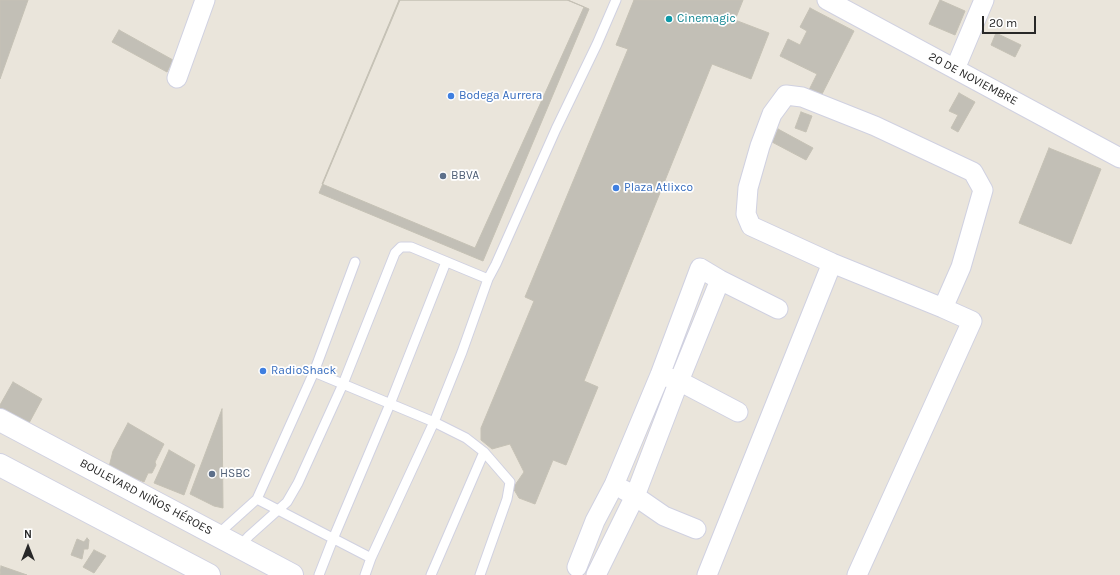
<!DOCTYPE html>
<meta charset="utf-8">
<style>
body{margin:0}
#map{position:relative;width:1120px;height:575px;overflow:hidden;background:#eae5db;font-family:Karla,sans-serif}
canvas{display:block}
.north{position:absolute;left:8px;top:527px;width:40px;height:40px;-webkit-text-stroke:3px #fff;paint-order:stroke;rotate:0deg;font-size:11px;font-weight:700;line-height:16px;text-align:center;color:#282828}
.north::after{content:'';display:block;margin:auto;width:14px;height:18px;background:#282828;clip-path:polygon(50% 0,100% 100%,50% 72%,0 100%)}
.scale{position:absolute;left:982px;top:16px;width:54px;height:18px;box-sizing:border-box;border:2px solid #282828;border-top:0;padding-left:5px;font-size:12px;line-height:14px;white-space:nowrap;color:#282828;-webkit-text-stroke:3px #fff;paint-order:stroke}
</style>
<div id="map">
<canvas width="1120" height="575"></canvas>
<div class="north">N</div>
<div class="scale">20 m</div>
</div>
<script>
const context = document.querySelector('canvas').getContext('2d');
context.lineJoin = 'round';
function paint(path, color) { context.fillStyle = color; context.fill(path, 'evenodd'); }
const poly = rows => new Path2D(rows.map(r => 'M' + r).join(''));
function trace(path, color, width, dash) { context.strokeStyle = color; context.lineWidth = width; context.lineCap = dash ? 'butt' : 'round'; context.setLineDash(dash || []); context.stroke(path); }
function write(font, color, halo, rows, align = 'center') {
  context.font = font + ' Karla,sans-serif'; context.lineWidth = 3.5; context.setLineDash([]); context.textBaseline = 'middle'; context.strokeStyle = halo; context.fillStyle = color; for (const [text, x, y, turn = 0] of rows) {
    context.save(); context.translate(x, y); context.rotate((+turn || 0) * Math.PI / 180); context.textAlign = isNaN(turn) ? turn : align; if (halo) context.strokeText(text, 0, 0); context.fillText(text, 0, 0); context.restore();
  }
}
const building = poly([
 [0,0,28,0,0,79,0,0],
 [399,0,567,0,584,7,475,248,322,184,399,0],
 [400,0,568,0,589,9,483,261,319,193,400,0],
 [634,0,743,0,735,20,769,33,751,79,712,64,584,381,598,387,566,465,553,460,535,504,519,498,513,488,524,472,510,444,492,449,481,440,481,428,534,301,525,297,628,49,616,45,634,0],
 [940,0,965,11,955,35,929,24,940,0],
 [810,8,854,31,819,100,807,94,817,74,780,56,788,39,800,45,807,31,800,27,810,8],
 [119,30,173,60,167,72,112,42,119,30],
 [996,33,1021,45,1015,57,991,45,996,33],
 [959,93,975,102,958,132,951,128,958,115,949,111,959,93],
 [801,112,812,116,806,132,795,128,801,112],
 [778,129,813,148,806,160,772,142,778,129],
 [1049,148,1101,169,1071,244,1019,223,1049,148],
 [13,382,42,399,28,425,0,409,0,405,13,382],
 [222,409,223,508,214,506,190,494,222,409],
 [128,423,164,444,155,462,156,465,152,473,148,473,144,482,109,467,113,451,128,423],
 [169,450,195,465,184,495,154,483,169,450],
 [87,538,89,540,88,549,84,549,82,559,71,555,77,539,84,542,87,538],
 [94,550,106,556,94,573,83,567,94,550],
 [1,566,27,575,0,575,1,566]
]);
paint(building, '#c2bfb6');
trace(building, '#c5c1b5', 1);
const lane = poly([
 [314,372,434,422,466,438,484,452,510,482,507,499,480,575],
 [257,499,371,558,434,422,462,352,488,279,496,264,556,129,597,44,616,0],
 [217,535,257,499,314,372,355,262],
 [239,547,249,536,287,502,298,483,343,384,395,253,401,247,411,247,488,279],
 [319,575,333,539,390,404,446,262],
 [365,575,371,558],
 [431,575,484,452]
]);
const street = poly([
 [827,0,1120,158],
 [955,69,984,0],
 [177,78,205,0],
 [667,377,679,381,738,412],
 [624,490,635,496,664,516,696,529],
 [577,567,595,521,614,485,660,375,700,268,720,280,778,309],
 [596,575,635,496,679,381,720,280],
 [707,575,832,263],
 [857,575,972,321,943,308,832,263,751,226,746,214,748,188,760,146,772,114,786,95,802,97,875,126,973,172,983,190,961,267,943,308]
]);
const secondary = poly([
 [0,420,292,575],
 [0,465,209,575]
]);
trace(lane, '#d0d1e1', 11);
trace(street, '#d0d1e1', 21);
trace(secondary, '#d0d1e1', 24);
trace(lane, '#fff', 9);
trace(street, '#fff', 19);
trace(secondary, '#fff', 22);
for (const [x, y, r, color] of [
 [669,19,4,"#0f9aa8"],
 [451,96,4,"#3f7fe0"],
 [443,176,4,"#5c6f8a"],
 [616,188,4,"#3f7fe0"],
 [263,371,4,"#3f7fe0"],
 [212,474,4,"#5c6f8a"]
]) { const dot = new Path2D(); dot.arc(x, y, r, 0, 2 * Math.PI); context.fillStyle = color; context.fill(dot); trace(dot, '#fff', 1.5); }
write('12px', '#0d838f', '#fff', [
 ["Cinemagic",677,19]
], 'left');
write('12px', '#282828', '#fff', [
 ["20 DE NOVIEMBRE",973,79,28],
 ["BOULEVARD NIÑOS HÉROES",146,497,28]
]);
write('12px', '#366cbe', '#fff', [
 ["Bodega Aurrera",459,96],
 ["Plaza Atlixco",624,188],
 ["RadioShack",271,371]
], 'left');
write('12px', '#4e5e75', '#fff', [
 ["BBVA",451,176],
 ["HSBC",220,474]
], 'left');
</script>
